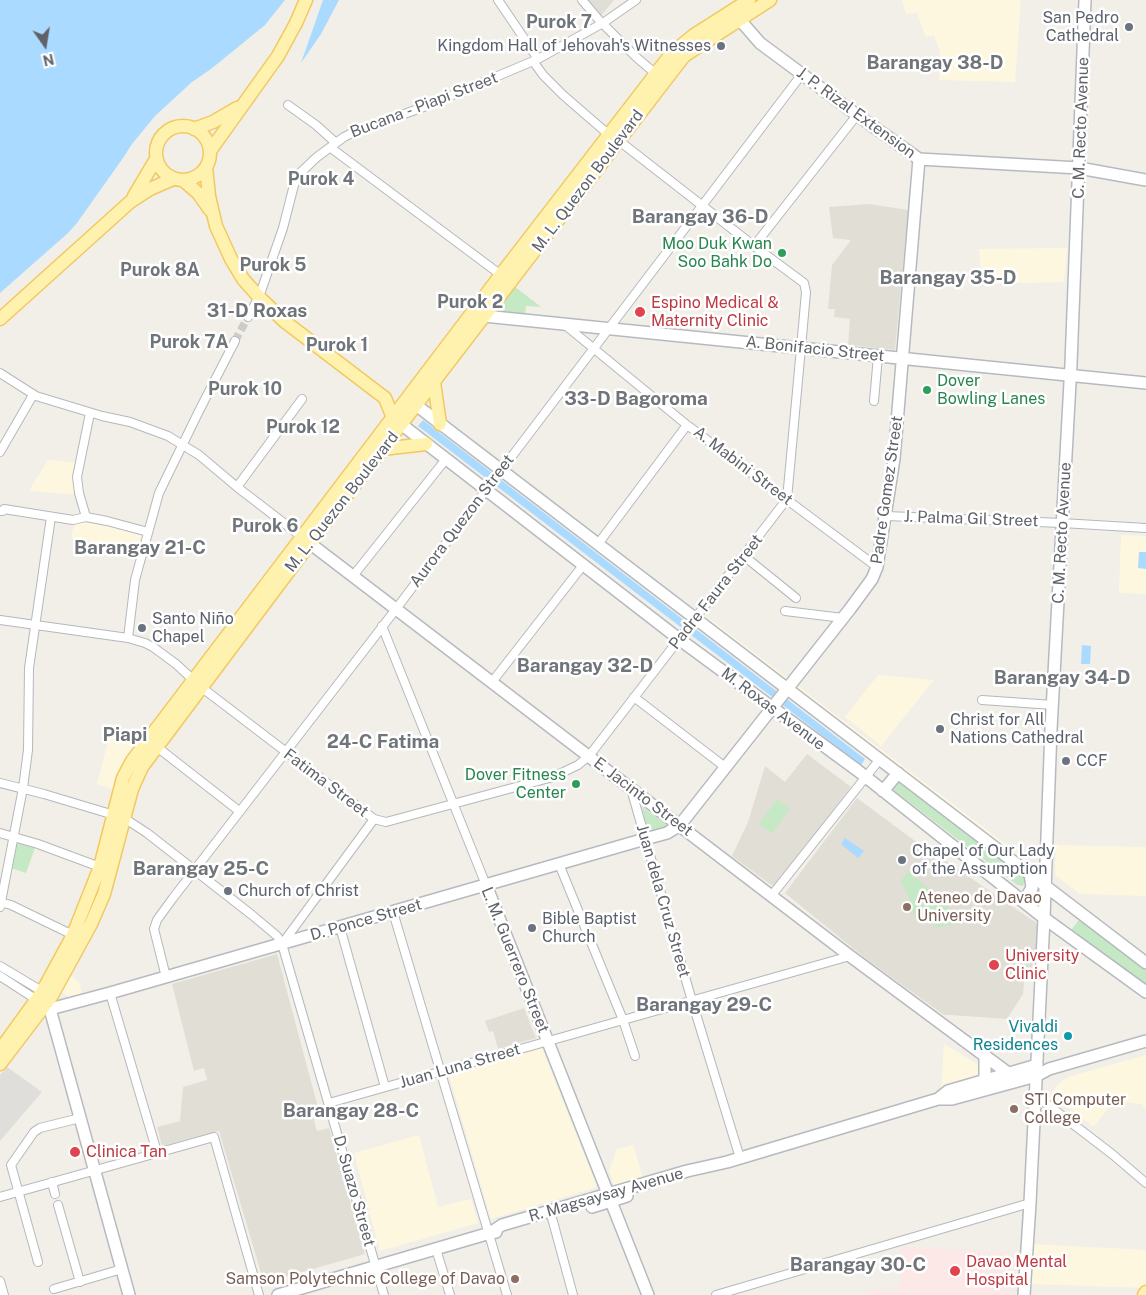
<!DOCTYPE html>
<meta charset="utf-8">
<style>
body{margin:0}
#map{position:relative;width:1146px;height:1295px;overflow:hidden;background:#f1efe8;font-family:"Public Sans",sans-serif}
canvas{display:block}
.north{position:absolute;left:20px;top:20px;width:50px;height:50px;-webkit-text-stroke:4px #fff;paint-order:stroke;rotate:167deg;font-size:14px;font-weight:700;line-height:20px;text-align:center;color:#5f6368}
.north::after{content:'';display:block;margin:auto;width:18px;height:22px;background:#5f6368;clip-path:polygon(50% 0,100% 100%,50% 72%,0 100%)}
</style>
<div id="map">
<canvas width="1146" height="1295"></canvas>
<div class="north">N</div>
</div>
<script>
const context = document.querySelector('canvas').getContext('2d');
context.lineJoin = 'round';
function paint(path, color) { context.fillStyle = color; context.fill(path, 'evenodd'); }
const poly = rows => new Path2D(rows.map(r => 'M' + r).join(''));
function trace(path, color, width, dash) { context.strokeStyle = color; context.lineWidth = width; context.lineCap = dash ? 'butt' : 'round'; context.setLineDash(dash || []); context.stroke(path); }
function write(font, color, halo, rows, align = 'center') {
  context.font = font + ' "Public Sans",sans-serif'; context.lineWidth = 5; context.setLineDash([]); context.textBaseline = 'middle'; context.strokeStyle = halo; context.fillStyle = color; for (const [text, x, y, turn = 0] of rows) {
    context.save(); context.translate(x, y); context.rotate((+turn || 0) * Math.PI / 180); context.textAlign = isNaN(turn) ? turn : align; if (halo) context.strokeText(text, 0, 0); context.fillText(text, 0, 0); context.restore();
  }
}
paint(poly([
 [902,0,1021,0,1015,82,939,80,940,52,934,35,926,37,917,13,906,14],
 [1067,248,1064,282,982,284,979,249],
 [48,460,79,463,78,495,29,491],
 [86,517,146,531,140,551,71,538,75,520],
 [1121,535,1146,536,1146,594,1119,593],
 [702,613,1029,862,1021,873,694,623],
 [878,675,934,680,881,746,845,717],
 [111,730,141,743,113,789,97,784],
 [1056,845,1146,847,1146,896,1080,894,1055,875],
 [69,975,79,982,83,997,72,999,61,991],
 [944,1044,979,1065,981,1068,980,1076,941,1088],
 [542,1048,597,1187,491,1219,449,1075],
 [1146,1055,1146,1111,1142,1104,1110,1101,1109,1107,1094,1127,1051,1094,1058,1084,1068,1077],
 [419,1135,438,1207,471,1199,478,1223,380,1251,354,1153],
 [633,1145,643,1178,614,1186,609,1171,617,1149],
 [1031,1244,1146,1250,1146,1288,1031,1284]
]), '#fef7e0');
paint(poly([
 [7,1067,42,1092,0,1141,0,1075]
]), '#e0deda');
paint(poly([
 [586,0,614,0,600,17],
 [869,204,908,210,895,350,848,345,850,319,834,317,835,309,828,309,832,265,851,240,833,238,829,207],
 [807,754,851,787,774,887,732,856,748,822,765,766,785,782],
 [857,798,934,855,935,862,946,861,1032,920,1035,921,1038,927,1039,937,1037,958,1033,959,1032,971,1025,971,1023,994,1007,1019,951,1015,944,1015,865,958,785,893],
 [277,954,320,1115,313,1117,317,1131,329,1128,365,1254,264,1283,219,1131,162,1146,157,1127,180,1121,183,1087,207,1080,204,1068,194,1071,172,984],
 [524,1008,536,1038,498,1049,493,1031,489,1032,485,1021]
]), '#e1ded6');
paint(poly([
 [80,1146,82,1156,71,1159,68,1149],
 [907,1247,1011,1252,1009,1295,867,1295,867,1290,899,1291,902,1249]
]), '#fce8e6');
paint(poly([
 [514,286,541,307,526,306,525,314,500,311,498,308],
 [898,782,1023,877,1025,880,1023,886,1017,885,895,791,893,788,895,783],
 [777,799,790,809,772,833,759,824],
 [642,807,669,826,648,832],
 [17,839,36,845,26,873,8,867],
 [908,871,945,903,959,923,936,928,935,925,917,920,912,910,911,902,901,881],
 [1079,920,1146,971,1146,987,1071,930]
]), '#c5e8c5');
paint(poly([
 [0,0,285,0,265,25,211,69,192,82,155,116,132,144,123,158,77,223,68,233,0,293],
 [323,0,339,0,321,34,301,63],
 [423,420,865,759,861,765,418,426],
 [1139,552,1146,552,1146,569,1138,568],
 [1082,645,1091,646,1090,664,1081,664],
 [845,838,864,851,858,858,841,844]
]), '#aadaff');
trace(poly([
 [20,985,35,994]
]), '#aadaff', 7);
trace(poly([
 [235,341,248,317]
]), '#ccccc8', 8, [8, 4]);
const street = poly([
 [498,0,538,59],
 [582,0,599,20,636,57,656,74],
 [533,61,543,75,563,95,608,134],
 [288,105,316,125,336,143],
 [618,140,754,246,804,283,806,292,801,348,787,499],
 [331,148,501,275],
 [754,246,857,115],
 [248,317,259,297,283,228,294,185,299,174,317,157,344,137,352,133,429,105,538,59,603,23,636,0],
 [565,325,687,425,877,567],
 [0,373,36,396,102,416,130,422,168,436,199,455,237,487,302,537],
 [874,401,878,356],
 [0,452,33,395],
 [237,487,302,399],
 [0,511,3,511,4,509,73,520,86,517,107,521,148,532],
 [886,516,1062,523,1146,528],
 [86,517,79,493,77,477,90,413],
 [598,544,687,425],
 [744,556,796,598],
 [353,576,446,459],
 [785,611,843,618],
 [0,620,128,638,145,643,153,647,176,664,201,687,374,819,386,822,553,777,578,765,589,756,787,499],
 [382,626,486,885],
 [128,638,135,580,159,493,199,411,235,341],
 [492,682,584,564],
 [634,697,725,767],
 [982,700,1053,705],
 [157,747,239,811],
 [0,783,44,794,124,818,147,833,252,915,277,936,282,944,384,1295],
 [631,789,692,1001,740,1158],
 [0,833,38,844,100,867],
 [559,864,623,1020,635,1056],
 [772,895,880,759],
 [0,902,11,905,73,935],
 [0,907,23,788,28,750,29,668,51,517],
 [393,912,507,1295],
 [340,927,385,1087],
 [282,944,374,819],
 [0,966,45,993],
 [0,976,37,1000],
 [166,977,154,929,157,920,173,898,396,609,802,74],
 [110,993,157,1152],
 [1035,1095,1112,1154,1146,1183],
 [329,1103,850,956],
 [52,1182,55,1194],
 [0,1197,214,1137,259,1295],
 [58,1205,80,1282],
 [552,1218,573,1295],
 [436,1249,450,1295],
 [38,1262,11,1165,34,1132,40,1128,80,1118],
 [0,1281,4,1295],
 [54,1289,122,1269],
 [716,1295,1030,1203]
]);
const secondary = poly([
 [740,20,760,43,857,115,919,159,1079,168,1146,180],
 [484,316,1146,383],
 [416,405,1146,963],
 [401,424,679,639,857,770,1044,918,1146,992],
 [303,538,850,956,1008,1073],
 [883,791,898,773],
 [486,885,648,1295],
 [1024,901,1032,888,1030,873],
 [50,1009,110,993,645,839,667,833,680,825,850,609,872,579,877,567,894,459,919,159],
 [50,1009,129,1295],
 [985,1056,985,1080],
 [938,1099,948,1091,1037,1065],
 [592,1207,627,1196],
 [490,1233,502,1225,687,1171,727,1162,938,1099,952,1099,1036,1076,1049,1069,1146,1041],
 [278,1295,490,1233,496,1232],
 [1024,1295,1030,1203,1044,918,1051,729,1071,364,1085,0]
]);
const primary = poly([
 '156 153a27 27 0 1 1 54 0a27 27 0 1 1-54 0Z',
 [194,129,213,122,237,108],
 [210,151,278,56,296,23,306,0],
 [206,167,209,196,216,226,231,259,243,279,259,297,284,321,385,398,393,418,397,421],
 [184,181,198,193,210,210],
 [134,196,156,159],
 [0,319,130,202,150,189,173,179],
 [434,382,440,424],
 [382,449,426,444],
 [0,1050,42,992,73,935,100,867,123,778,132,761,506,268,671,54,694,35,749,0],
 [0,1064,51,997,91,924,104,894,132,789,142,767,310,543,684,56,770,0],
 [1144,1295,1146,1292]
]);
trace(street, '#b5b8bc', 10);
trace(secondary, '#b6babf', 14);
trace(primary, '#f2c960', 15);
trace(street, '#fff', 8);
trace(secondary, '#fff', 11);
trace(primary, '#fff2af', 12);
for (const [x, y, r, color] of [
 [1129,27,5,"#6b7280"],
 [721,46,5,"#6b7280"],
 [782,253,5,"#2e9e5b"],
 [640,312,6,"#e0444e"],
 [927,390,5,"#2e9e5b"],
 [142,628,5,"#6b7280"],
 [940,729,5,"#6b7280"],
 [1066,761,5,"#6b7280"],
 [576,784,5,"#2e9e5b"],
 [902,860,5,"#6b7280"],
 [228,891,5,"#6b7280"],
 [907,907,5,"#8d6e63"],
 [532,928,5,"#6b7280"],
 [994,965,6,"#e0444e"],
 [1068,1036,5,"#0f9aa8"],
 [1014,1109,5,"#8d6e63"],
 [75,1152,6,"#e0444e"],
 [955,1271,6,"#e0444e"],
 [515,1279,5,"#8d6e63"]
]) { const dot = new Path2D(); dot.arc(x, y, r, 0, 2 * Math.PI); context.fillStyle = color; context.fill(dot); trace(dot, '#fff', 2); }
write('16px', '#5b616d', '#fff', [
 ["San Pedro",1119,18,"right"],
 ["Cathedral",1119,36,"right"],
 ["Kingdom Hall of Jehovah's Witnesses",711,46,"right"],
 ["Santo Niño",152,619],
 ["Chapel",152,637],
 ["Christ for All",950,720],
 ["Nations Cathedral",950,738],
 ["CCF",1076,761],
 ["Chapel of Our Lady",912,851],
 ["of the Assumption",912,869],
 ["Church of Christ",238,891],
 ["Bible Baptist",542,919],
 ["Church",542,937]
], 'left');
write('16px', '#5f6368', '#fff', [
 ["Bucana - Piapi Street",424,105,-21],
 ["J. P. Rizal Extension",856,113,36],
 ["C. M. Recto Avenue",1081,128,-88],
 ["M. L. Quezon Boulevard",588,181,-53],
 ["A. Bonifacio Street",815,349,6],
 ["A. Mabini Street",743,466,37],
 ["Padre Gomez Street",887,490,-82],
 ["M. L. Quezon Boulevard",342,502,-52],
 ["J. Palma Gil Street",971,519,2],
 ["Aurora Quezon Street",462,521,-53],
 ["C. M. Recto Avenue",1062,533,-87],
 ["Padre Faura Street",716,592,-52],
 ["M. Roxas Avenue",773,709,37],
 ["Fatima Street",326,783,37],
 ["E. Jacinto Street",643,797,37],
 ["Juan dela Cruz Street",663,901,74],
 ["D. Ponce Street",366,920,-16],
 ["L. M. Guerrero Street",515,960,68],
 ["Juan Luna Street",460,1066,-16],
 ["D. Suazo Street",354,1191,74],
 ["R. Magsaysay Avenue",606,1195,-16]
]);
write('16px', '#27864d', '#fff', [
 ["Moo Duk Kwan",772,244],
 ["Soo Bahk Do",772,262],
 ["Dover",937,381,"left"],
 ["Bowling Lanes",937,399,"left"],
 ["Dover Fitness",566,775],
 ["Center",566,793]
], 'right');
write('16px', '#be3a42', '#fff', [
 ["Espino Medical &",651,303],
 ["Maternity Clinic",651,321],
 ["University",1005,956],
 ["Clinic",1005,974],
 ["Clinica Tan",86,1152],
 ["Davao Mental",966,1262],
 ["Hospital",966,1280]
], 'left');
write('16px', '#785e54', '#fff', [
 ["Ateneo de Davao",917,898],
 ["University",917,916],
 ["STI Computer",1024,1100],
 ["College",1024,1118],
 ["Samson Polytechnic College of Davao",505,1279,"right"]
], 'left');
write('16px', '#0d838f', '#fff', [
 ["Vivaldi",1058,1027],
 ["Residences",1058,1045]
], 'right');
write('bold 18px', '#70757a', '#fff', [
 ["Purok 7",559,22],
 ["Purok 4",321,179],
 ["Purok 5",273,265],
 ["Purok 8A",160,270],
 ["Purok 2",470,302],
 ["Purok 7A",189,342],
 ["Purok 1",337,345],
 ["Purok 10",245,389],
 ["Purok 12",303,427],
 ["Purok 6",265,526]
]);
write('bold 19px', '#70757a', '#fff', [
 ["Barangay 38-D",935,63],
 ["Barangay 36-D",700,217],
 ["Barangay 35-D",948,278],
 ["31-D Roxas",257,311],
 ["33-D Bagoroma",636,399],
 ["Barangay 21-C",140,548],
 ["Barangay 32-D",585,666],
 ["Barangay 34-D",1062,678],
 ["Piapi",125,735],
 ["24-C Fatima",383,742],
 ["Barangay 25-C",201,869],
 ["Barangay 29-C",704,1005],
 ["Barangay 28-C",351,1111],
 ["Barangay 30-C",858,1265]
]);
</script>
